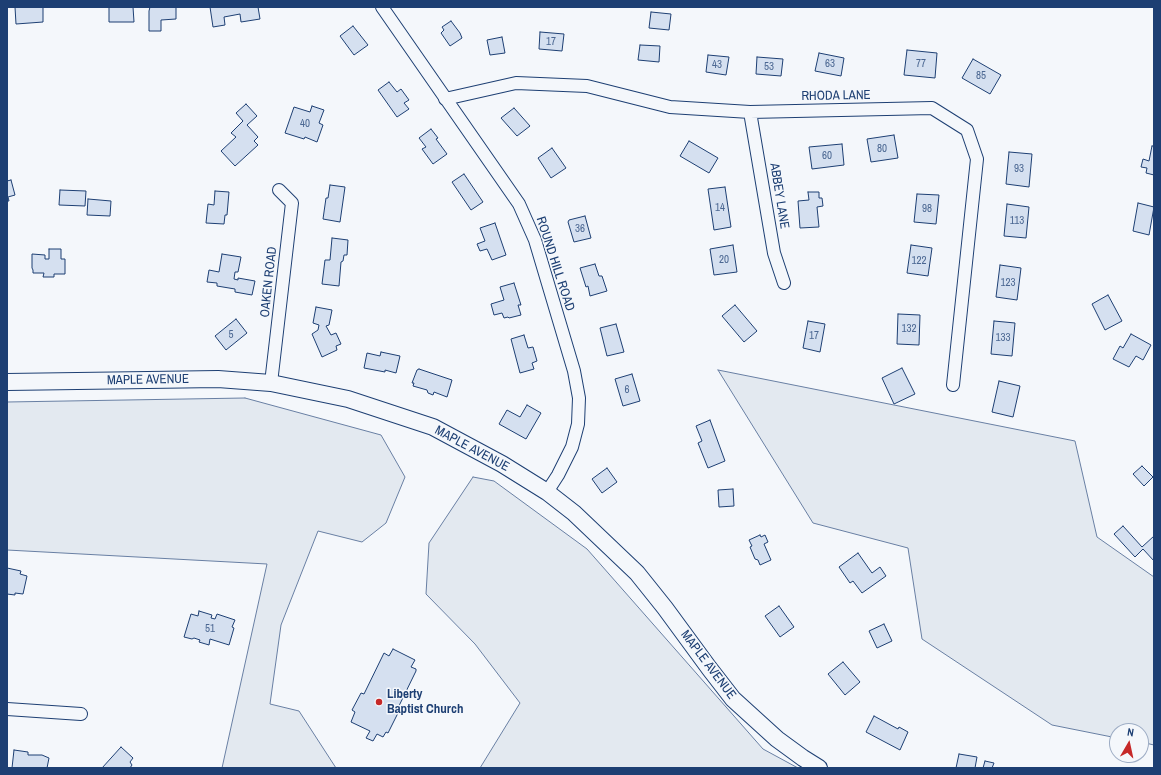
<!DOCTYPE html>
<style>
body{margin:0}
#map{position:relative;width:1161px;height:775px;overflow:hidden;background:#f4f7fb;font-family:"Archivo Narrow",sans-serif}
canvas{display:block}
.frame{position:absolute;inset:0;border:8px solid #1d3f73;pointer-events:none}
.north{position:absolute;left:1109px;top:723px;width:40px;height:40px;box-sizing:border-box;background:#f4f7fb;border:1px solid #9eadc5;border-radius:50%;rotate:9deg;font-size:11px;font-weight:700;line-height:16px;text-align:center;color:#1d3f73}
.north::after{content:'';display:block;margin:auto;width:14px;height:18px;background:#c62828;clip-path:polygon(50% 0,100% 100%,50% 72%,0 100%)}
</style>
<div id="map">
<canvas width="1161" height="775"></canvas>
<div class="frame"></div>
<div class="north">N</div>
</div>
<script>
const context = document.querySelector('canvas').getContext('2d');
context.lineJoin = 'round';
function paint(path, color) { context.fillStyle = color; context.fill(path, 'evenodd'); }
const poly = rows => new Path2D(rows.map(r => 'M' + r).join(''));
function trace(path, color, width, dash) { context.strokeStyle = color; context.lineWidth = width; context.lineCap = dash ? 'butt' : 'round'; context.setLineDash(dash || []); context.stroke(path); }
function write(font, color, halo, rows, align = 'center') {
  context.font = font + ' "Archivo Narrow",sans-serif'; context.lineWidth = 3; context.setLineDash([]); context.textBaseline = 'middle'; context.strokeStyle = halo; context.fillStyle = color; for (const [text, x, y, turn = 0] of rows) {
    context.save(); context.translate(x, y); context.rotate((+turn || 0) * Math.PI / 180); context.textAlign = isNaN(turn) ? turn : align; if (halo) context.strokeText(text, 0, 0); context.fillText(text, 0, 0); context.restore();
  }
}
const green = poly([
 [718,370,1075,441,1097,537,1154,577,1154,745,1141,742,1141,731,1117,731,1117,738,1052,725,922,639,908,548,813,523,718,370],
 [245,398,381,435,405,477,386,523,362,542,318,531,281,625,270,704,299,711,336,768,222,768,267,564,7,550,7,402,245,398],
 [473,477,494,481,587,549,763,749,798,768,480,768,520,703,475,644,426,594,429,543,473,477]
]);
paint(green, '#e3e9f0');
trace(green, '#687fa3', 1);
const building = poly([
 [15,7,43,7,43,22,16,24,15,7],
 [109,7,133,7,134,22,109,22,109,7],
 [150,7,176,7,176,19,161,20,161,31,149,31,149,11,150,7],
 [210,7,258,7,260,19,241,22,240,14,224,17,225,25,213,27,210,7],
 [651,12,671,14,669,30,649,28,651,12],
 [451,21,460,33,462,38,450,46,441,33,444,30,442,27,451,21],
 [353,26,368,45,354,55,340,36,353,26],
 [540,32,564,34,562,51,539,49,540,32],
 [502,37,505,53,490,55,487,40,502,37],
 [640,45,660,46,659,62,638,60,640,45],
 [907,50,937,53,935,78,904,75,907,50],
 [819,53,844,58,841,76,815,71,819,53],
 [708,55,729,57,726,75,706,72,708,55],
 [757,57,783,59,781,76,756,74,757,57],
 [973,59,1001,75,990,94,962,78,973,59],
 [389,82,397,92,401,89,409,100,404,103,409,109,397,117,378,90,389,82],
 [246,104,257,116,247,125,258,137,254,141,258,145,235,166,221,151,236,137,231,133,243,121,236,113,246,104],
 [312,106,324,110,319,123,323,125,317,142,305,137,304,139,285,133,294,107,310,112,312,106],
 [514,108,530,126,517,136,501,118,514,108],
 [431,129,438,138,436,139,447,154,433,164,422,149,426,147,419,138,431,129],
 [894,135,898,158,871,162,867,139,894,135],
 [689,141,718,158,709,173,680,156,689,141],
 [842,144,844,165,812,169,809,147,842,144],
 [1152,146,1154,146,1154,175,1146,173,1147,168,1141,167,1143,159,1149,161,1152,146],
 [552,148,566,168,551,178,538,158,552,148],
 [1009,152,1032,154,1029,187,1006,184,1009,152],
 [464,174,483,202,471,210,452,182,464,174],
 [11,180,15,195,8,197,9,201,7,201,7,181,11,180],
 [330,185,345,187,340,222,323,219,326,198,328,198,330,185],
 [725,187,731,227,714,230,708,189,725,187],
 [60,190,86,191,85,206,59,205,60,190],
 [215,191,229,192,227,215,225,215,224,224,206,223,208,204,214,205,215,191],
 [808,192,819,192,819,198,822,198,823,206,817,207,819,227,800,228,798,201,809,200,808,192],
 [917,194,939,195,936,224,914,222,917,194],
 [88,199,111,201,110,216,87,215,88,199],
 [1138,203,1154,207,1149,235,1133,231,1138,203],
 [1007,204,1029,207,1026,238,1004,236,1007,204],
 [585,216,591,238,574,242,568,222,569,220,585,216],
 [495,223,506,255,492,260,487,249,480,251,477,244,485,241,480,228,495,223],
 [332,238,348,240,347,255,344,255,343,261,341,262,339,286,322,284,325,260,330,260,332,238],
 [733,245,737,272,714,275,710,249,733,245],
 [911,245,932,248,928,276,907,273,911,245],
 [49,249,61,249,61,259,65,259,65,274,54,274,54,277,43,277,44,273,33,273,33,270,32,268,32,254,45,255,45,259,49,259,49,249],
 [222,254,241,257,238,272,235,272,234,279,238,280,238,278,255,281,252,295,235,292,235,289,217,286,217,283,207,282,209,270,219,272,222,254],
 [595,264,599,276,602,276,607,291,590,296,588,286,586,287,580,268,595,264],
 [1000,265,1021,268,1017,300,996,297,1000,265],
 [514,283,521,305,518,305,521,315,509,318,508,317,504,318,502,313,494,315,491,304,504,300,500,287,514,283],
 [1108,295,1122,321,1105,330,1092,304,1108,295],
 [735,305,757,331,744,342,722,316,735,305],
 [316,307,332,310,329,325,326,326,331,335,336,333,341,344,336,346,337,350,322,357,312,334,318,330,319,325,313,323,316,307],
 [898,314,920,315,919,345,897,344,898,314],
 [236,319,247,333,226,350,215,336,236,319],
 [808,321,825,324,820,352,803,348,808,321],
 [994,321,1015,323,1012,356,991,354,994,321],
 [616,324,624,352,607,356,600,328,616,324],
 [1131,334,1151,345,1143,360,1136,356,1129,367,1113,359,1120,346,1123,348,1131,334],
 [524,335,528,348,533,347,537,361,532,363,534,369,520,373,511,339,524,335],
 [381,352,400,356,396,373,385,370,385,372,364,368,367,353,380,356,381,352],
 [902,368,915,394,894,404,882,378,902,368],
 [419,369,452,380,447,397,434,392,433,395,428,393,427,390,413,386,414,383,412,383,417,370,419,369],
 [632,374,640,401,623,406,615,379,632,374],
 [999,381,1020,386,1013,417,992,412,999,381],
 [527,405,541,413,526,439,499,424,507,410,520,417,527,405],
 [710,420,725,461,708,468,698,443,702,441,696,426,710,420],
 [1142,466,1153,477,1144,486,1133,474,1142,466],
 [607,468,617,482,602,493,592,479,607,468],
 [733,489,734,506,719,507,718,490,733,489],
 [1123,526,1142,547,1154,536,1154,561,1143,549,1135,557,1114,534,1123,526],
 [760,535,761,537,765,535,768,542,764,544,771,560,760,565,758,560,755,559,750,547,752,546,749,540,760,535],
 [858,553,872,573,880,567,886,576,862,593,853,581,850,583,839,567,858,553],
 [7,568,21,571,20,574,27,576,23,594,15,593,15,595,7,594,7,568],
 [779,606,794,627,780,637,765,616,779,606],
 [199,611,212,615,211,618,215,619,217,614,235,620,232,627,234,628,229,645,210,639,209,645,199,642,200,640,194,638,192,639,184,637,191,614,198,616,199,611],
 [884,624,892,641,877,648,869,631,884,624],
 [393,649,415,660,411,667,416,669,416,671,396,712,398,713,388,733,386,732,383,737,377,734,373,741,366,738,370,731,351,722,355,712,352,710,361,693,364,694,384,653,389,656,393,649],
 [843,662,860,682,845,695,828,674,843,662],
 [874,716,898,729,899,727,908,732,900,750,866,732,874,716],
 [121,747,133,758,130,762,132,765,130,768,102,768,121,747],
 [14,750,28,752,28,755,42,755,49,758,47,768,12,768,14,750],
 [959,754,977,757,975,768,956,768,959,754],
 [985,761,994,763,992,768,983,768,985,761]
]);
paint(building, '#d5e0f0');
trace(building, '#1d3f73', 1);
const street = poly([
 [382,7,519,204,535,240,574,371,579,398,578,424,572,447,558,475,547,492],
 [445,99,516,83,587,86,670,107,750,112,932,108,967,130,977,159,953,385],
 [750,112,774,253,784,283],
 [271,383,292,203,279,190],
 [7,709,81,714]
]);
const secondary = poly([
 [7,382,218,379,271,383,348,399,433,427,502,464,547,492,574,513,637,573,665,608,709,668,733,699,777,739,803,758,819,768]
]);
trace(street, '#1d3f73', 14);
trace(secondary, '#1d3f73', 18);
trace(street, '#f4f7fb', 12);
trace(secondary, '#f4f7fb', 16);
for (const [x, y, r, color] of [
 [379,702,4,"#c62828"]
]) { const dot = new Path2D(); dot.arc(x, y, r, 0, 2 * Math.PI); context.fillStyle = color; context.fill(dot); trace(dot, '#f4f7fb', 1.5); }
write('11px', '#4b6792', null, [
 ["17",551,42],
 ["63",830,64],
 ["77",921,64],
 ["43",717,65],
 ["53",769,67],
 ["85",981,76],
 ["40",305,124],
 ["80",882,149],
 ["60",827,156],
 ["93",1019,169],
 ["14",720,208],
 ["98",927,209],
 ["113",1017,221],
 ["36",580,229],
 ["20",724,260],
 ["122",919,261],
 ["123",1008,283],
 ["132",909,329],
 ["5",231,335],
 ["17",814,336],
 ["133",1003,338],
 ["6",627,390],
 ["51",210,629]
]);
write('13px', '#1d3f73', '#f4f7fb', [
 ["RHODA LANE",836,96,-1],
 ["ABBEY LANE",779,196,81],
 ["ROUND HILL ROAD",555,264,72],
 ["OAKEN ROAD",269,282,-84],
 ["MAPLE AVENUE",148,380,-1],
 ["MAPLE AVENUE",472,449,28],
 ["MAPLE AVENUE",708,665,53]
]);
write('bold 13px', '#1d3f73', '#f4f7fb', [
 ["Liberty",387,695],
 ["Baptist Church",387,710]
], 'left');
</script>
